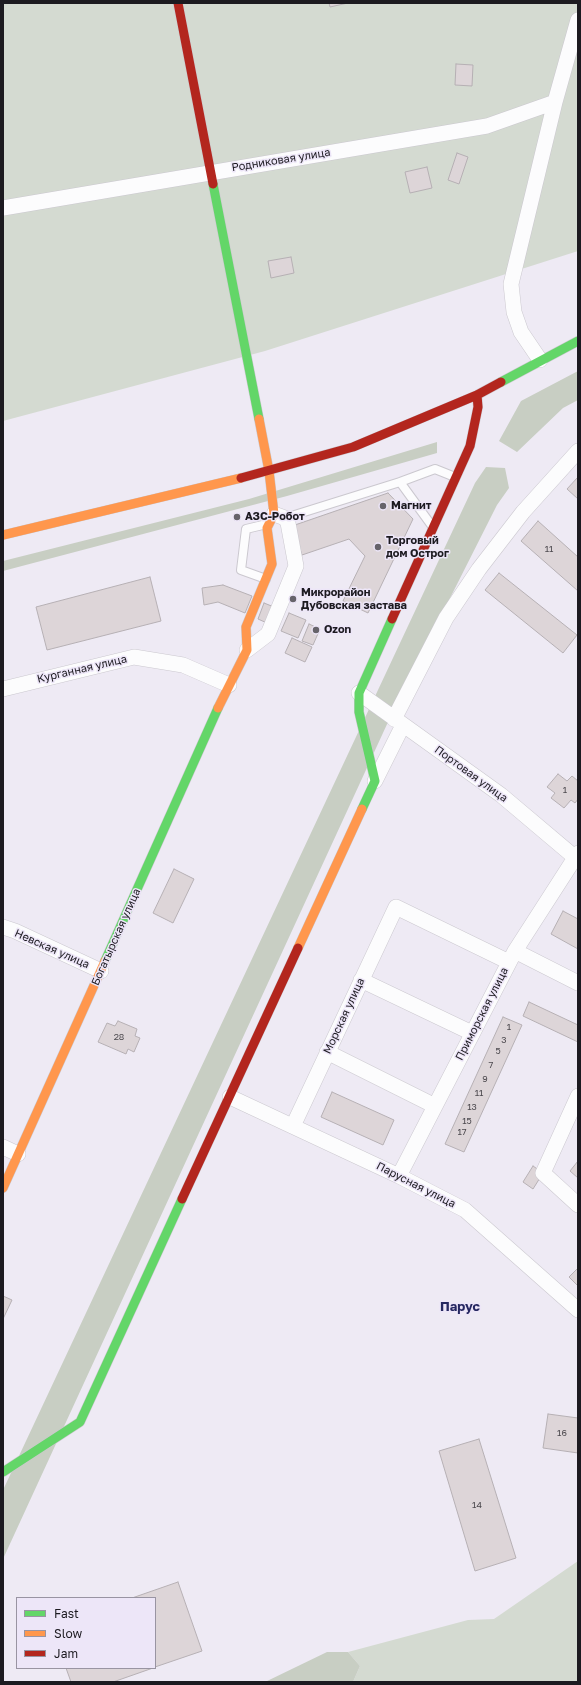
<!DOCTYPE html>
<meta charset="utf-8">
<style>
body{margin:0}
#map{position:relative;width:581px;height:1685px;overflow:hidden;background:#eeeaf4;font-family:"Golos Text",sans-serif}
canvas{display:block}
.frame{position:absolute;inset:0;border:4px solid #1c1a20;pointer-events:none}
.legend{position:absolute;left:16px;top:1597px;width:140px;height:72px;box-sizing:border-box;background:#ede6f8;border:1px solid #9994a2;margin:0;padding:5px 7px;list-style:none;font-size:12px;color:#1c1a20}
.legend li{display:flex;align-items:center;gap:8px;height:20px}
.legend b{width:20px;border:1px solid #9994a2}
</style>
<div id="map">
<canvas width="581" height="1685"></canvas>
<div class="frame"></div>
<ul class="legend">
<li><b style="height:5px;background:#63d668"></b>Fast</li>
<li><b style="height:5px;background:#ff974d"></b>Slow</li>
<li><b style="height:5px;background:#b3261e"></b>Jam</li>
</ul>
</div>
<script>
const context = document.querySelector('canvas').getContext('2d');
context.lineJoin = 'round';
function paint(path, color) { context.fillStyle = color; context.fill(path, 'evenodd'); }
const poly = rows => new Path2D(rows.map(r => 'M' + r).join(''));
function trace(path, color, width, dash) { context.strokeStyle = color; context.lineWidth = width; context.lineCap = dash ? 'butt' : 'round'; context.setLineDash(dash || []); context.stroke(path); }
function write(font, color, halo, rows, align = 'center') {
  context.font = font + ' "Golos Text",sans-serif'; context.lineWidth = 3; context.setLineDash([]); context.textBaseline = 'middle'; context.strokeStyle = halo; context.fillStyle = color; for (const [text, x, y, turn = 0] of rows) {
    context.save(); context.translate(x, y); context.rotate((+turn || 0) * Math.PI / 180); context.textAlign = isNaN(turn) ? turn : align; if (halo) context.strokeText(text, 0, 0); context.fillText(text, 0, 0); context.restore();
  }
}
paint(poly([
 [3,3,578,3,578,251,265,351,3,421],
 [578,1561,578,1682,353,1682,360,1666,348,1652,468,1620,494,1619]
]), '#d4dad1');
paint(poly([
 [578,371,578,400,563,408,517,452,499,441,521,401],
 [437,442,437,453,287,496,3,571,3,561,249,499],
 [486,467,505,468,509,488,497,505,394,709,3,1559,3,1490,475,483],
 [327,1652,348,1652,360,1666,353,1682,265,1682]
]), '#c8cec3');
const building = poly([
 [329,3,348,3,330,7,329,3],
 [456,64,473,65,472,86,455,85,456,64],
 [457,153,468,157,459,184,448,180,457,153],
 [427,167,432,188,410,193,405,172,427,167],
 [291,257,294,273,271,278,268,261,291,257],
 [578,477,578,499,567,489,578,477],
 [388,493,413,519,368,613,343,601,365,556,349,539,302,555,292,526,388,493],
 [538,521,578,557,578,591,521,541,538,521],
 [499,573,577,635,563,653,485,590,499,573],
 [150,577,161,621,47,650,36,607,150,577],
 [223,585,252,596,245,613,218,602,204,605,202,588,223,585],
 [264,603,274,607,267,623,258,619,264,603],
 [289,613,306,620,298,638,281,631,289,613],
 [309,624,320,629,313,645,302,641,309,624],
 [292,638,312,647,305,662,285,653,292,638],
 [558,774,567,781,572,776,578,781,578,799,575,803,571,800,564,808,551,798,555,793,547,787,558,774],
 [174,869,194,879,173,923,153,913,174,869],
 [563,911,578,919,578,949,551,934,563,911],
 [529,1002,578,1025,578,1042,523,1016,529,1002],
 [503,1017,522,1025,464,1152,445,1144,503,1017],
 [118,1021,137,1029,135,1036,140,1038,134,1052,128,1049,126,1054,98,1042,107,1023,115,1026,118,1021],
 [332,1092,394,1120,383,1145,321,1117,332,1092],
 [578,1161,578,1178,570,1171,578,1161],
 [533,1166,543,1173,533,1189,523,1182,533,1166],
 [578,1268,578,1286,569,1277,578,1268],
 [3,1296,12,1300,3,1319,3,1296],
 [548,1414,578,1418,578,1453,543,1448,548,1414],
 [479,1439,516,1558,475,1571,439,1451,479,1439],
 [178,1582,202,1651,155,1667,155,1598,132,1598,178,1582],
 [66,1668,153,1668,113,1682,71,1682,66,1668]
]);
paint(building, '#ddd5d8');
trace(building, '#b6b0b4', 1);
const lane = poly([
 [400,482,432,526],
 [285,518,400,482,435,469,455,477],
 [266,579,241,570,246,529,267,524]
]);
const street = poly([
 [3,208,487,126,555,102],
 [540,360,521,332,514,312,511,284,555,102,578,20],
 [247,650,268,634,296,566,288,523,285,518,274,514],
 [3,689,134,657,183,665,229,685],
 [359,693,501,795,578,860],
 [394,719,446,618,479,569,523,512,578,451],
 [375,781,403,725],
 [3,927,15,931,101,971],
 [515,951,578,983],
 [361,980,472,1033],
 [327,1052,435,1106],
 [578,1096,543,1173,578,1205],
 [230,1097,399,1176,465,1210,578,1310],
 [293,1126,396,907,509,962],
 [3,1147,18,1154],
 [399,1176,515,951,578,853]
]);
const fast = poly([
 [213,184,259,419],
 [501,382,578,341],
 [362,809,375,781,359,712,359,693,392,619],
 [105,961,218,708],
 [3,1472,80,1422,182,1199]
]);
const slow = poly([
 [3,535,241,478],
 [218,708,247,650,246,627,272,564,267,528,274,514,269,471,259,419],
 [298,948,362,809],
 [3,1188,105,961]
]);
const jam = poly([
 [178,3,213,184],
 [241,478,353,447,477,395,501,382],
 [392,619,470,446,478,407,477,395],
 [182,1199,298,948]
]);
trace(lane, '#cbc8cf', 10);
trace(street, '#cbc8cf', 16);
trace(fast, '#cbc8cf', 10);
trace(slow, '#cbc8cf', 10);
trace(jam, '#cbc8cf', 10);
trace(lane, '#fcfcfd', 8);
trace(street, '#fcfcfd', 15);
trace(fast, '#63d668', 9);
trace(slow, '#ff974d', 9);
trace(jam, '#b3261e', 9);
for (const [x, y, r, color] of [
 [383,506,4,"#66636a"],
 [237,517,4,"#66636a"],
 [378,547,4,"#66636a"],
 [293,599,4,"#66636a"],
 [316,630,4,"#66636a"]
]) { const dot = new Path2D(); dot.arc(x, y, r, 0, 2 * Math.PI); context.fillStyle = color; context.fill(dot); trace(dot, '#ede6f8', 1.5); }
write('9px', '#4d4a4f', null, [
 ["11",549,549],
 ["1",565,790],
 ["1",509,1027],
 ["28",119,1037],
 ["3",504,1040],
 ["5",498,1051],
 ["7",491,1065],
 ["9",485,1079],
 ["11",479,1093],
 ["13",472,1107],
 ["15",467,1121],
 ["17",462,1132],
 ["16",562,1433],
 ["14",477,1505]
]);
write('11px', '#1c1a20', '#ede6f8', [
 ["Родниковая улица",281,160,-9],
 ["Курганная улица",82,669,-13],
 ["Портовая улица",471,774,36],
 ["Богатырская улица",116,937,-66],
 ["Невская улица",52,949,24],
 ["Приморская улица",482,1014,-63],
 ["Морская улица",344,1016,-65],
 ["Парусная улица",416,1185,27]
]);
write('bold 11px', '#1c1a20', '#ede6f8', [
 ["Магнит",391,506],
 ["АЗС-Робот",245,517],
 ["Торговый",386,541],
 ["дом Острог",386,554],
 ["Микрорайон",301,593],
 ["Дубовская застава",301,606],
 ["Ozon",324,630]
], 'left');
write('bold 13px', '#262861', '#ede6f8', [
 ["Парус",460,1307]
]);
</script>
